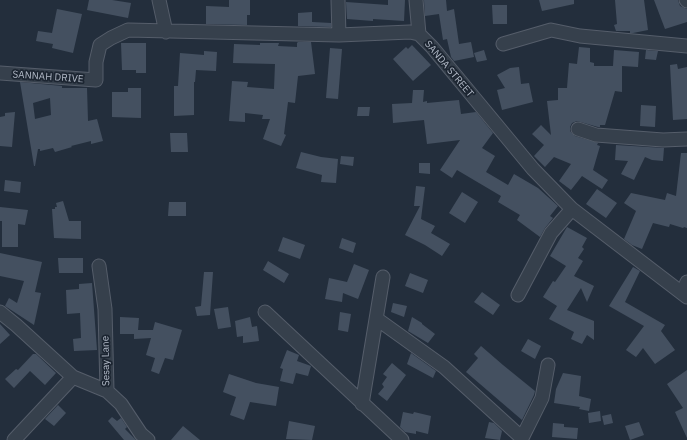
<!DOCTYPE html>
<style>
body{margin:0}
canvas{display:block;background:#232e3c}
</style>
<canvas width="687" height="440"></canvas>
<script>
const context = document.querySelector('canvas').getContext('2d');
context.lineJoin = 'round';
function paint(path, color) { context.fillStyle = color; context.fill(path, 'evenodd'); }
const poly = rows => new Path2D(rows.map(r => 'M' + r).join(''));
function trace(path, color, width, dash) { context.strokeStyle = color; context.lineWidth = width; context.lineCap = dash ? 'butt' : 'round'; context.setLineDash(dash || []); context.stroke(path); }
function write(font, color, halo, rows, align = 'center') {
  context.font = font + ' "IBM Plex Sans",sans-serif'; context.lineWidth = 3.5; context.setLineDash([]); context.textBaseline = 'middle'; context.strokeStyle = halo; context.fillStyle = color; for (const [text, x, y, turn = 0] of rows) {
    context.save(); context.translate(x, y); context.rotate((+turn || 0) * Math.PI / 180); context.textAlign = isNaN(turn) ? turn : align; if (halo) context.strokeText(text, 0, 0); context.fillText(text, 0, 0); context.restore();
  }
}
paint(poly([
 [89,0,112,0,131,3,128,18,87,10],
 [229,0,250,0,250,15,247,15,247,25,206,24,206,6,229,7],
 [388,0,405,0,404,21,373,19,373,21,347,19,346,2,388,5],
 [424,0,446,0,447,11,454,9,459,44,471,42,474,57,454,61,451,57,447,39,443,40,439,14,425,16],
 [539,0,574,0,574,4,542,11],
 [615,0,644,0,648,30,633,33,630,33,630,31,616,31,614,25,617,24],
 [654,0,678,0,680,6,687,9,687,22,665,29],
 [492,5,507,5,507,24,493,24],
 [57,9,82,14,73,53,52,48,53,44,36,41,38,31,52,33],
 [312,12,312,22,331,23,331,27,298,26,298,13],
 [298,42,311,42,315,74,298,76,295,103,288,102,284,134,286,135,281,146,263,139,270,119,262,119,263,115,245,113,245,122,229,121,232,81,248,82,247,87,274,89,275,64,233,63,234,44,260,45,260,43,279,43,278,46,297,47,297,43],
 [121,43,146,43,146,73,136,73,136,70,122,70],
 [412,45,431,65,413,81,393,59,406,47,408,49],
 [579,47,590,48,590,62,594,63,594,66,613,66,614,50,639,52,638,67,622,66,622,92,615,91,605,125,600,125,600,127,598,127,577,121,572,123,570,127,570,131,575,136,598,143,597,145,600,146,593,170,608,180,602,189,582,176,571,190,559,181,571,164,554,157,545,167,534,156,544,145,532,134,541,125,551,135,547,101,558,100,558,88,567,88,569,63,577,64],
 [330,48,342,49,338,99,326,98],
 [484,50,487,60,477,62,474,53],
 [646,50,658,51,656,60,645,59],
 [204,51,217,52,216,71,196,70,195,82,194,82,194,115,174,116,174,86,178,86,180,53,204,55],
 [677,64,678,69,687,67,687,119,673,120,670,65],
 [519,67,521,84,529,83,533,102,502,110,497,90,505,88,497,75,510,68],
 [20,82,62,86,62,88,87,88,88,121,97,119,103,141,91,144,91,141,71,146,72,147,55,152,53,148,40,151,40,149,38,149,35,166,34,166],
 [50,98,51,115,35,119,33,103],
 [128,88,141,88,141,118,112,117,112,92,128,92],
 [413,90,424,90,423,102,427,101,427,103,459,100,461,114,476,112,493,133,482,148,495,156,486,172,508,185,514,174,538,188,558,206,550,216,553,218,545,228,540,237,517,220,520,215,498,202,501,196,457,170,452,178,440,170,460,140,427,144,424,120,393,123,392,104,412,103],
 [641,105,656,106,655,127,640,126],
 [358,107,370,107,369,116,357,116],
 [15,112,12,147,0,146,0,117,5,116,5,113],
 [170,133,187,133,188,152,171,152],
 [616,145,664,148,663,161,652,160,645,157,634,180,621,174,628,161,615,160],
 [301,152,321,157,338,159,336,183,321,182,322,175,296,168],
 [681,153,687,153,687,228,684,227,683,228,670,224,669,227,653,223,642,249,632,245,624,239,636,211,624,203,631,193,665,200,667,193,676,196],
 [341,156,354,157,353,166,340,164],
 [419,163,430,163,430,174,419,173],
 [5,180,21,182,20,193,4,191],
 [416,186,425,187,421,219,435,226,431,233,450,244,442,256,425,245,405,235,420,206,414,206],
 [597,189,617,203,606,218,586,204],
 [462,192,478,202,465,223,449,213],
 [63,201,69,221,81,221,81,239,54,238,52,209,55,209,55,207,57,207,56,203],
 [169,202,186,202,186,216,168,216],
 [0,207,28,210,25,225,18,224,18,247,2,247,2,221,0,221],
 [567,227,587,238,582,247,584,249,578,258,583,261,574,276,594,286,587,302,581,288,567,310,594,321,594,340,587,335,582,344,571,339,574,332,549,319,557,306,543,297,553,281,555,282,566,266,550,256],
 [283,237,305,245,300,259,278,251],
 [342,238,356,243,353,253,339,248],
 [0,253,42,262,35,292,41,293,34,325,5,306,9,298,17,303,24,281,0,276],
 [58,258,83,258,83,273,59,273],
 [268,261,289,274,284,283,263,270],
 [354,264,369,270,358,299,343,293,342,302,325,299,329,278,347,282],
 [633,267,640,271,625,302,665,325,661,331,675,350,655,364,643,348,636,357,626,350,644,326,609,306],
 [204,272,213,272,210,315,197,316,195,307,201,306],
 [410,273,428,280,423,293,405,286],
 [92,283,97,350,74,351,73,339,81,338,80,313,67,314,66,290,79,289,79,284],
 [482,292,500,305,493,315,474,302],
 [393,303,407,306,404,317,391,312],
 [228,307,231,327,218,329,214,309],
 [340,312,351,314,348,332,338,330],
 [120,317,139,318,138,330,153,330,155,322,182,330,173,360,165,358,159,374,151,371,155,358,146,355,151,338,134,339,134,334,120,334],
 [250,317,252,327,257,326,259,341,243,343,243,336,237,337,235,321],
 [412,317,422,323,422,324,435,334,428,343,408,331],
 [0,324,10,335,0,344],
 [528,339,541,346,535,359,521,351],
 [481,346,503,365,535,391,534,395,522,420,466,372,478,358,474,354],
 [287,350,299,355,297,361,311,366,308,376,296,373,293,384,280,381,283,369,280,368],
 [411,353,436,371,433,378,407,364],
 [33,354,36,354,56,373,45,385,30,371,14,388,5,379,16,369,18,370],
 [392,363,406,375,387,401,378,394,384,387,382,384,387,377,383,374],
 [687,370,687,438,675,412,683,408,667,384],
 [563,373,581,376,579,396,591,399,589,411,579,409,580,407,554,403,556,389],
 [229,374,256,383,279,387,276,406,250,402,244,420,230,415,236,397,223,392],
 [58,405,66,413,54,426,45,419],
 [600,411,601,421,589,423,588,413],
 [403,412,413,414,414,412,431,416,428,434,416,431,416,434,405,432,400,427],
 [611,414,613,423,604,425,602,416],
 [112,417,117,421,121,418,127,427,125,429,136,440,124,440,108,421],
 [289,421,315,426,312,440,286,439],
 [489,422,494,423,502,431,500,440,485,438],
 [639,422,644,435,630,440,625,426],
 [553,423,564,424,564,427,578,428,577,439,552,437],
 [183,426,200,440,171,440]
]), '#445060');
const street = poly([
 [159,0,166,32],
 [338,0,339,35],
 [416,0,419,34],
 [686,0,687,1],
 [503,44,551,30,580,36,687,46],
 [0,73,96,80,96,62,100,45,111,38,128,30,339,35,410,32,419,34,432,47,533,169,572,209,687,297],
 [578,129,596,135,663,140,687,139],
 [99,266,105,309,107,391,121,404,141,434,148,440],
 [682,293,687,282],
 [518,295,551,233,572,209],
 [0,312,16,325,73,377],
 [265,312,402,440],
 [377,319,444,367,522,438,521,440],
 [362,404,383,277],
 [522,438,542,398,548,365],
 [14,440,73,377,107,391]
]);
trace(street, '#555d6a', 15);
trace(street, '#36404c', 13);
write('10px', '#b2bac7', '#1c2531', [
 ["SANDA STREET",449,69,50],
 ["SANNAH DRIVE",48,77,4],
 ["Sesay Lane",106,361,-91]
]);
</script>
